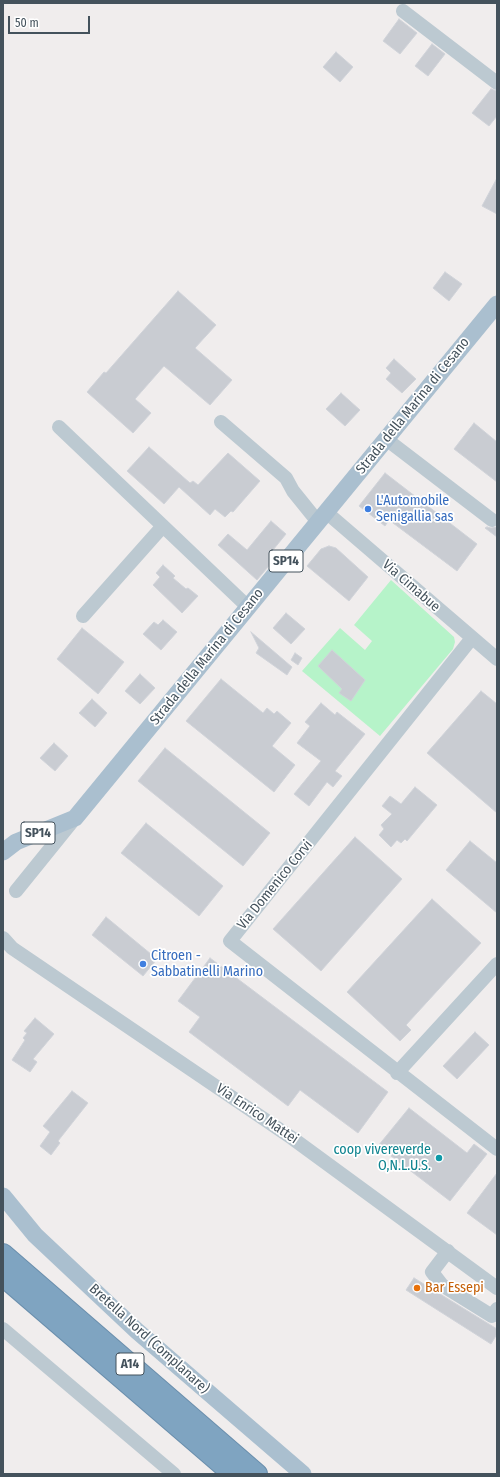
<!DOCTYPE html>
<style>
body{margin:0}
#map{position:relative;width:500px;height:1477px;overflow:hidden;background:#f0eded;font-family:"Fira Sans Condensed",sans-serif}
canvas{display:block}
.frame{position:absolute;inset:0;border:4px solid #44525c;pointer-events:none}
.scale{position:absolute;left:8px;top:16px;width:82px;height:18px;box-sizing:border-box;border:2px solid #44525c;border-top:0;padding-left:5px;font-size:12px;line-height:14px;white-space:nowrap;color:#44525c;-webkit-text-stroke:3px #fff;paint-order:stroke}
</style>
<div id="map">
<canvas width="500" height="1477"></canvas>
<div class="frame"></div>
<div class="scale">50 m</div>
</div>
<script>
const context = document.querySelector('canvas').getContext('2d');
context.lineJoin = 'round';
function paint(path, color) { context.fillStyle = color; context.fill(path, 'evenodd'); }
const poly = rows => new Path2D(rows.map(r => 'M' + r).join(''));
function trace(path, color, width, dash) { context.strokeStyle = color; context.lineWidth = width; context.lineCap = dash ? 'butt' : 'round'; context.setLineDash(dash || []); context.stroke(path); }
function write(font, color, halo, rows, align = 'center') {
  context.font = font + ' "Fira Sans Condensed",sans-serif'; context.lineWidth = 3.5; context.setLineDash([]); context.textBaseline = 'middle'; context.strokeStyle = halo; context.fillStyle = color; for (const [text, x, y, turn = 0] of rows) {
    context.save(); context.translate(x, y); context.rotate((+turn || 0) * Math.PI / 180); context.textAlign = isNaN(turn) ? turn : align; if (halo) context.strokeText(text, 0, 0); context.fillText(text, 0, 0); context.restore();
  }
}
paint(poly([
 [391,580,454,637,455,642,453,649,380,736,302,671,340,628,365,650,372,641,354,625]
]), '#b6f3c9');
const building = poly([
 [399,19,417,33,400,54,383,41,399,19],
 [432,44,445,54,428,76,415,66,432,44],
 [336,52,353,67,340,82,323,67,336,52],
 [491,89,497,91,497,116,489,126,472,113,491,89],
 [497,178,497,214,482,206,497,178],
 [445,272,462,284,449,301,433,288,445,272],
 [178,291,216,325,195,348,232,380,210,405,164,366,135,399,151,413,133,433,87,392,104,372,106,373,178,291],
 [394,359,416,379,402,393,386,379,391,373,386,368,394,359],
 [341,393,360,410,345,426,326,409,341,393],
 [474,423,497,442,497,482,454,449,474,423],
 [149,447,190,483,193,481,198,485,228,453,260,481,233,512,231,511,225,517,215,509,210,515,179,487,164,504,127,471,149,447],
 [385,473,477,544,457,571,389,520,385,526,359,506,385,473],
 [271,521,286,534,273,550,278,555,257,580,218,545,228,534,247,550,271,521],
 [487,527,491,528,497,527,497,537,485,528,487,527],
 [329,546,336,548,368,577,349,601,307,566,321,549,329,546],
 [163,565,175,576,173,578,186,589,188,588,198,596,182,613,153,585,160,577,156,573,163,565],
 [286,613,305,629,291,644,273,628,286,613],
 [163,620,177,632,161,650,143,634,154,622,158,625,163,620],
 [82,628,124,662,98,694,57,659,82,628],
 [251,632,292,667,287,675,256,653,259,648,251,632],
 [332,650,365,680,351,701,339,693,342,689,318,666,332,650],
 [295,653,302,658,298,665,291,660,295,653],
 [140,674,155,688,140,704,125,691,140,674],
 [221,679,263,713,267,708,274,714,277,711,291,723,272,746,295,765,274,792,186,721,221,679],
 [481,691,497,704,497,813,427,753,481,691],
 [92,699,107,713,95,727,79,713,92,699],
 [321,703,335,715,337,712,365,734,335,771,342,776,333,787,327,782,309,806,294,794,321,761,297,743,310,726,305,722,321,703],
 [54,743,68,756,55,771,40,758,54,743],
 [165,748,270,833,243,866,138,781,165,748],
 [415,787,437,805,407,841,405,839,401,843,397,840,391,847,379,835,384,829,381,825,392,814,382,806,390,796,401,804,415,787],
 [146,823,223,886,199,916,121,853,146,823],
 [355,837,402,879,321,971,273,929,355,837],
 [470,841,497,863,497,913,446,870,470,841],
 [432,899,481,943,406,1025,411,1030,400,1041,347,992,432,899],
 [106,917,157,959,143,976,92,935,106,917],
 [210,958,388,1092,358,1133,300,1090,288,1106,189,1032,200,1017,178,1001,210,958],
 [35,1018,54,1034,33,1059,37,1062,30,1072,12,1060,25,1040,23,1038,27,1033,24,1031,35,1018],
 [475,1032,489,1045,457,1079,443,1066,475,1032],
 [72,1091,88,1103,58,1141,60,1143,51,1155,40,1146,50,1132,43,1126,72,1091],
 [409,1108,467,1153,474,1144,487,1154,450,1201,378,1146,409,1108],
 [497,1173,497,1235,467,1213,497,1173],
 [414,1278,497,1329,497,1334,491,1344,406,1290,414,1278]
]);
paint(building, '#c9ccd2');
trace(building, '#d0d3d9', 1);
const highway = poly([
 [3,1254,257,1474],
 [3,1276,233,1474]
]);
trace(highway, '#6b8fad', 22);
trace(poly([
 [403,11,497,83],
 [221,422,286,478,293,491,318,522],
 [59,427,248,607],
 [386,439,492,520],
 [326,512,497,659],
 [83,616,163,526],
 [472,638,230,941,497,1149],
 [16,891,75,818],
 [3,938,12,948,292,1138,497,1288],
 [397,1073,497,964],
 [448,1251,432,1272,442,1285,492,1316,497,1309],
 [3,1329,174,1474]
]), '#bcc9d1', 14);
trace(poly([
 [3,852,16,842,75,818,497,304],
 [3,1196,35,1235,137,1331,303,1474]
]), '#aabfcf', 17);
trace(highway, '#7fa4c1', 20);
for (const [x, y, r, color] of [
 [368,509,4,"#3f7fe0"],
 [143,964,4,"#3f7fe0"],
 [439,1158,4,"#0f9aa8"],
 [417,1288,4,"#e8710a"]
]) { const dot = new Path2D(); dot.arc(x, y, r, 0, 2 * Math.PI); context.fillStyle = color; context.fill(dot); trace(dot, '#fff', 1.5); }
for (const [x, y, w] of [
 [286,561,34],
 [38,833,34],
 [130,1364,28]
]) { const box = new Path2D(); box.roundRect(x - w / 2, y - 11, w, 22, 3); context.fillStyle = '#fff'; context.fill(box); trace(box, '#44525c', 1); }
write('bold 13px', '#44525c', null, [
 ["SP14",286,561],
 ["SP14",38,833],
 ["A14",130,1364]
]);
write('14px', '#44525c', '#fff', [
 ["Strada della Marina di Cesano",413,406,-51],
 ["Via Cimabue",411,586,41],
 ["Strada della Marina di Cesano",207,657,-51],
 ["Via Domenico Corvi",275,885,-51],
 ["Via Enrico Mattei",257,1114,34],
 ["Bretella Nord (Complanare)",149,1339,42]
]);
write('14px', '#366cbe', '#fff', [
 ["L'Automobile",376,501],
 ["Senigallia sas",376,517],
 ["Citroen -",151,956],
 ["Sabbatinelli Marino",151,972]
], 'left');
write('14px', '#0d838f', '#fff', [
 ["coop vivereverde",431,1150],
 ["O,N.L.U.S.",431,1166]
], 'right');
write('14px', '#c56008', '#fff', [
 ["Bar Essepi",425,1288]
], 'left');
</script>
